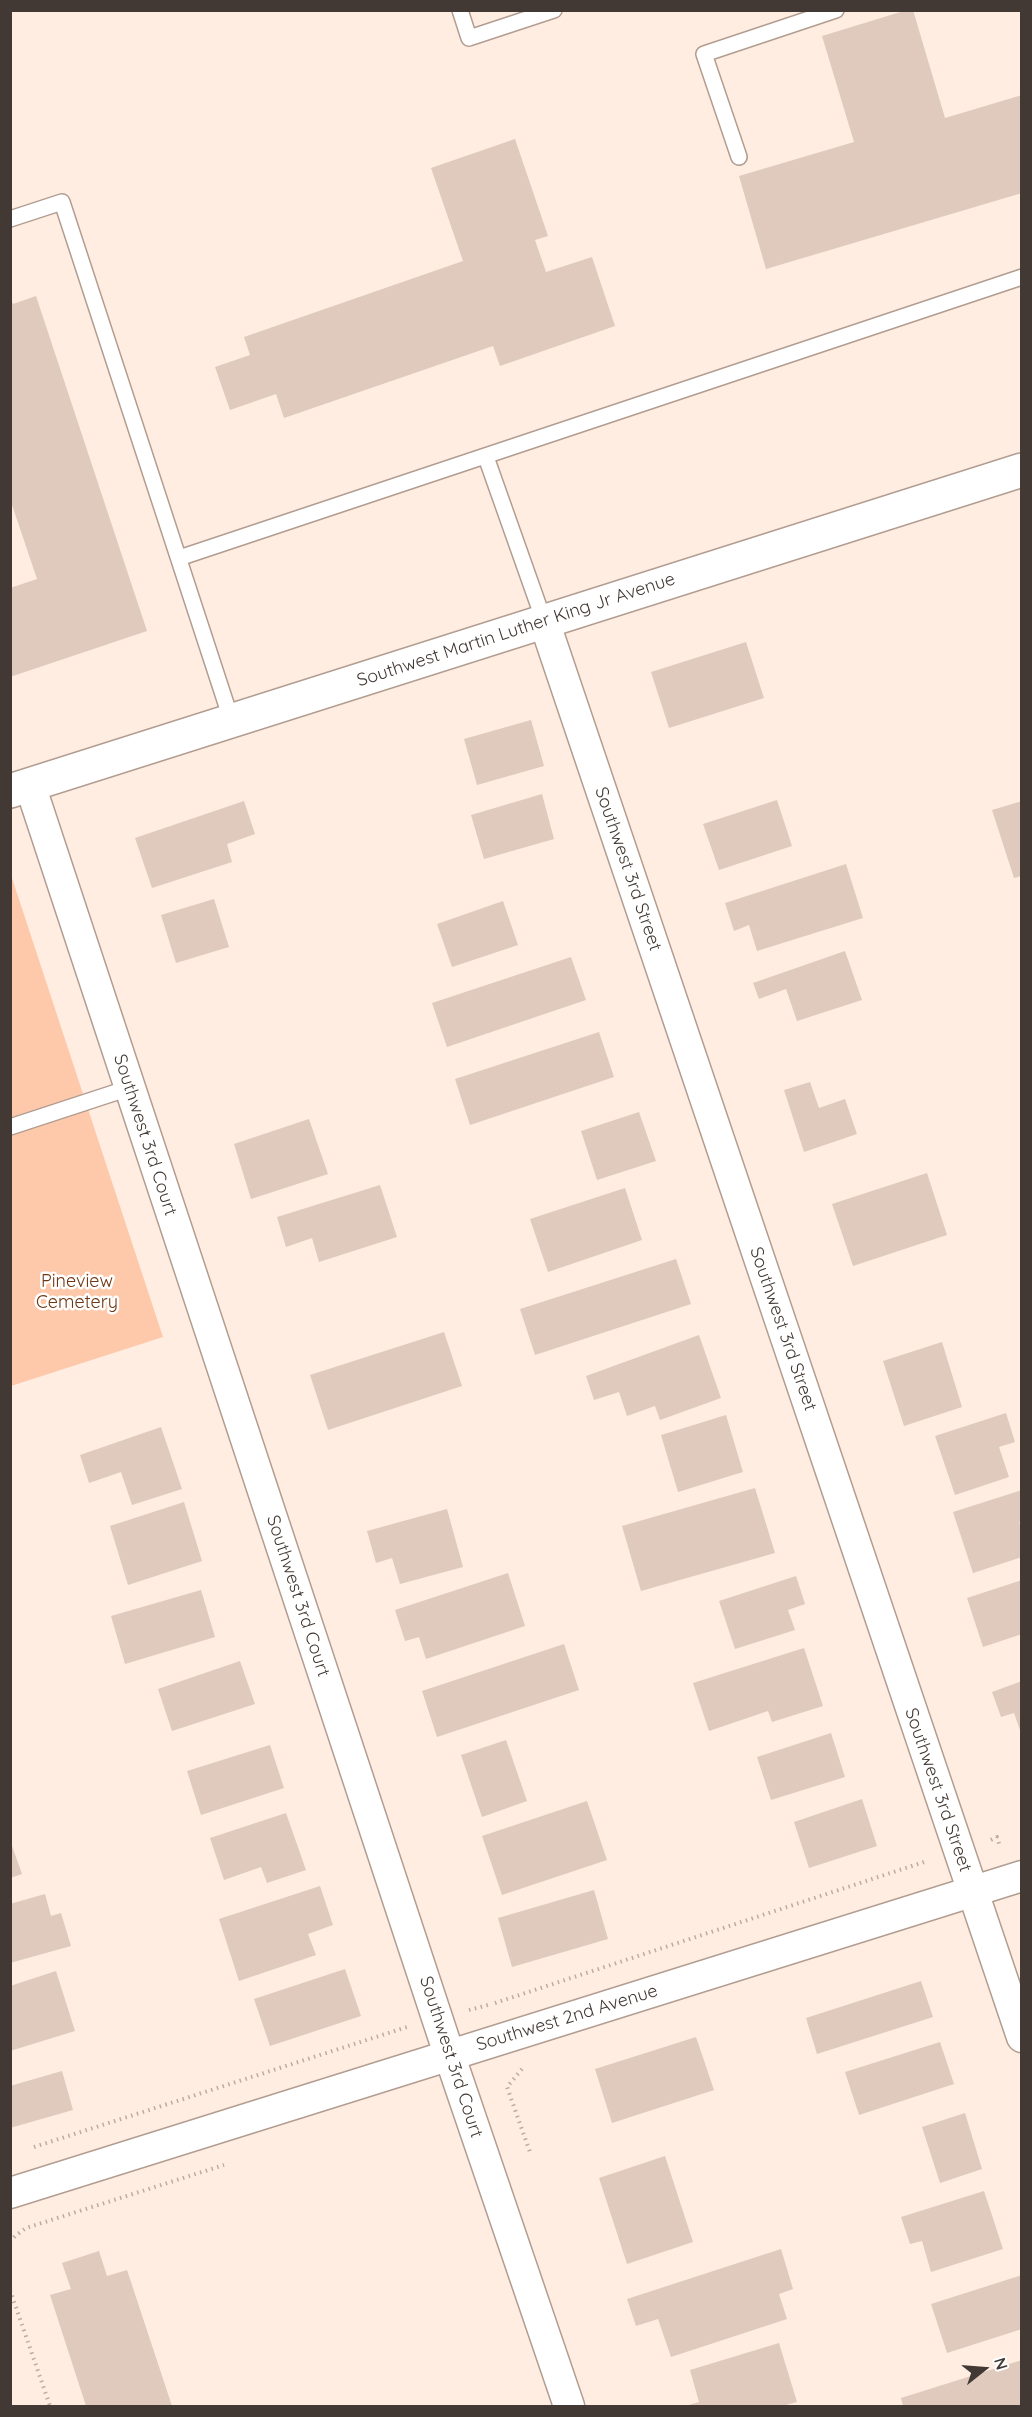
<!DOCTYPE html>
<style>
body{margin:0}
#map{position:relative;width:1032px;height:2417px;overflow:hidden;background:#ffede2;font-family:Quicksand,sans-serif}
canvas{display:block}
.frame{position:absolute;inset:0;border:12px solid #423934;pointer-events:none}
.north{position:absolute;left:954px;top:2339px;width:60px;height:60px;-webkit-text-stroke:4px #fff;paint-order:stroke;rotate:73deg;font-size:16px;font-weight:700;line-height:24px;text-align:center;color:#423934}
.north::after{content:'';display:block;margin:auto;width:21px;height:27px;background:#423934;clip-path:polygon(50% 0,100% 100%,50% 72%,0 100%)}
</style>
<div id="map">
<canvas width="1032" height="2417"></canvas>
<div class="frame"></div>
<div class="north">N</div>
</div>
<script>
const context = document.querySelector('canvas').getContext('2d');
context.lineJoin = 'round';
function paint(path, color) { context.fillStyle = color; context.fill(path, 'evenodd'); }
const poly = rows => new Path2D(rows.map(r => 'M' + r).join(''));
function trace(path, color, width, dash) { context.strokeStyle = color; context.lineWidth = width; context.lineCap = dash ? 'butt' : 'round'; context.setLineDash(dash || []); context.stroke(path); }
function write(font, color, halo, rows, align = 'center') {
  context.font = font + ' Quicksand,sans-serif'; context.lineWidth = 5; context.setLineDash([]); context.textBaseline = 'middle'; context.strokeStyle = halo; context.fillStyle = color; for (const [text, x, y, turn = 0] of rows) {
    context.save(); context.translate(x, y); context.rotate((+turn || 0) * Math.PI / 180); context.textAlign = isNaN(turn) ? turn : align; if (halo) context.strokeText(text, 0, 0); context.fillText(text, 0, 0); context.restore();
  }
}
paint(poly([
 [10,872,163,1337,11,1386,10,1386]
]), '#fec9aa');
paint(poly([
 [907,10,913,10,945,118,1022,95,1022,193,766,269,739,176,854,142,822,36],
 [515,139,548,236,535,240,546,272,592,257,615,326,500,366,493,346,284,418,276,394,230,410,215,367,250,355,244,337,463,261,431,168],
 [36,296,147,631,10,677,10,588,37,579,10,499,10,297,13,304],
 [746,642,764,698,669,728,651,672],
 [531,720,544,766,477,785,464,739],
 [542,794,554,839,484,859,471,815],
 [777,800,792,846,719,870,703,824],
 [244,801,255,834,227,844,232,862,152,888,135,838],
 [1022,801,1022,876,1014,878,992,810],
 [846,864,863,918,757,951,749,925,734,931,725,903],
 [214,899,229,947,176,963,161,915],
 [503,901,518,945,452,967,437,924],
 [845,951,862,1000,797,1021,786,989,759,999,753,983],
 [571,957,586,1000,447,1047,432,1003],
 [599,1032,614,1077,470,1125,455,1079],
 [810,1082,819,1108,845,1099,857,1134,804,1152,784,1090],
 [639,1112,656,1161,597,1180,581,1131],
 [309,1119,328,1174,251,1199,234,1144],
 [927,1173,947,1235,853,1266,832,1204],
 [380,1185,397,1237,319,1262,312,1238,286,1247,277,1217],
 [625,1188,642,1240,548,1272,530,1219],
 [676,1259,691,1304,535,1355,520,1309],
 [444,1332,462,1386,328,1430,310,1375],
 [699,1335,721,1398,660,1420,655,1406,627,1416,619,1392,594,1400,586,1376],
 [942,1342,962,1407,904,1426,883,1361],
 [1006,1413,1015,1442,999,1447,1009,1477,955,1495,935,1436],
 [726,1415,743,1472,678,1492,661,1435],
 [161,1427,182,1489,132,1505,121,1472,89,1483,80,1455],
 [755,1488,775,1553,641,1591,622,1526],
 [1022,1490,1022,1521,1019,1522,1022,1530,1022,1557,973,1573,953,1512],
 [184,1502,202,1561,128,1585,110,1526],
 [447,1509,463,1567,400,1584,392,1558,376,1563,367,1531],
 [508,1573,525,1626,426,1659,419,1637,405,1641,395,1610],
 [796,1576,805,1604,788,1610,795,1630,735,1649,719,1601],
 [1022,1580,1022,1634,983,1647,967,1598],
 [201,1590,215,1637,125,1664,111,1616],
 [564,1644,579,1690,437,1737,422,1691],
 [804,1648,823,1706,772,1722,768,1711,709,1731,693,1683],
 [240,1661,255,1704,172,1731,158,1689],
 [1022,1681,1022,1733,1021,1733,1014,1713,1001,1717,992,1692],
 [831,1733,845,1777,771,1800,757,1757],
 [506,1740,527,1801,482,1817,461,1755],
 [270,1745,284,1788,201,1815,187,1771],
 [862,1799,877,1846,809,1868,794,1822],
 [587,1801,607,1860,502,1895,482,1836],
 [286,1813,306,1870,267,1883,261,1867,224,1880,210,1838],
 [10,1840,22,1874,10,1878],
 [320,1886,333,1925,308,1934,316,1955,239,1981,219,1919],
 [594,1890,608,1939,512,1967,498,1918],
 [45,1894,51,1916,61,1913,71,1946,10,1963,10,1904],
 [345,1969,361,2016,270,2046,254,1999],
 [56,1971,75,2031,10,2051,10,1986],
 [921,1981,933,2017,817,2054,806,2018],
 [696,2037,714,2090,612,2123,595,2069],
 [940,2042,954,2084,859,2115,845,2072],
 [62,2071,73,2110,10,2128,10,2086],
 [965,2113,982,2169,940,2183,922,2127],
 [665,2156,693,2242,627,2264,599,2178],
 [984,2191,1003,2249,931,2272,922,2241,910,2244,901,2217],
 [781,2249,793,2289,779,2294,787,2319,671,2357,658,2319,636,2326,627,2299],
 [99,2251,107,2276,127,2270,172,2406,86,2406,50,2295,71,2289,62,2263],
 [1022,2275,1022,2329,947,2353,931,2304],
 [779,2343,797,2402,782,2406,685,2406,699,2402,690,2370],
 [1022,2360,1022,2406,903,2406,901,2398]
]), '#dfcabd');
const lane = poly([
 [460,10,469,38,554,10],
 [739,157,704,54,836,10],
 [10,219,62,202,232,722],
 [486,457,544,621],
 [179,558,1022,277],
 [10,1127,129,1088]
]);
const street = poly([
 [544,621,1022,2037],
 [30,785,449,2054,569,2406],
 [10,2193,1022,1876]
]);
const secondary = poly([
 [10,791,1022,470]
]);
trace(lane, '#b29d91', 18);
trace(street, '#b29d91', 33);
trace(secondary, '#b29d91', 36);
trace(poly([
 [991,1840,997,1837,1000,1847],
 [495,2003,927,1861],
 [469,2010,488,2005],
 [522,2069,507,2087,531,2155],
 [34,2147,407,2027],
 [10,2242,15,2236,26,2228,224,2165],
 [10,2290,50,2406]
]), '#bbaca3', 4, [1.5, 4.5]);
trace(lane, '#fff', 15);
trace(street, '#fff', 30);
trace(secondary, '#fff', 33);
write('18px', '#423934', '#fff', [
 ["Southwest Martin Luther King Jr Avenue",516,630,-18],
 ["Southwest 3rd Street",628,869,71],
 ["Southwest 3rd Court",145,1135,72],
 ["Southwest 3rd Street",783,1329,71],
 ["Southwest 3rd Court",298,1596,72],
 ["Southwest 3rd Street",938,1790,71],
 ["Southwest 2nd Avenue",567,2018,-17],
 ["Southwest 3rd Court",451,2057,72]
]);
write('18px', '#6c3712', '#fff', [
 ["Pineview",77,1282],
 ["Cemetery",77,1303]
]);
</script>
